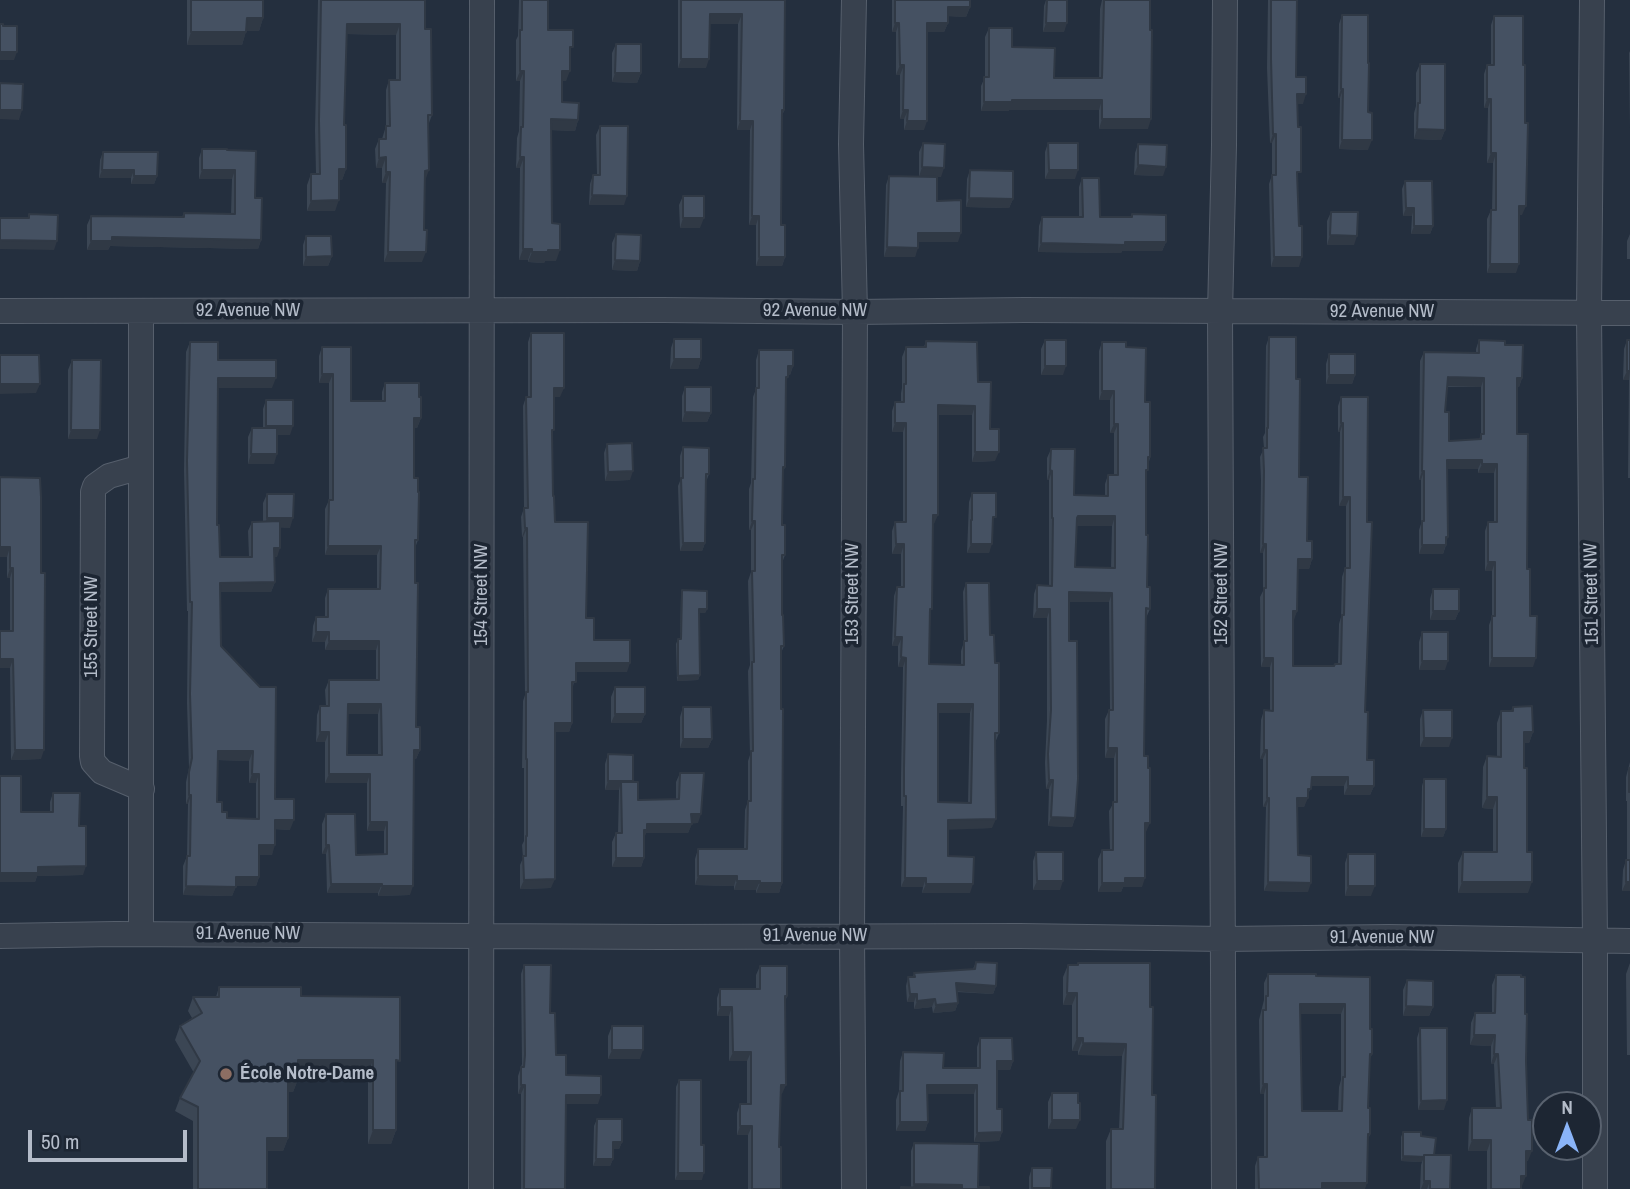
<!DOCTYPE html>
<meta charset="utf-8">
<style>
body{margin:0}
#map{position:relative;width:1630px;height:1189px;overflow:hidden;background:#242f3e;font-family:"Archivo Narrow",sans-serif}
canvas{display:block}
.north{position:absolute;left:1532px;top:1091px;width:70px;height:70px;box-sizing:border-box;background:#1d2633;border:2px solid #59626f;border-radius:50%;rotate:0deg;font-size:19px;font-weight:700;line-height:28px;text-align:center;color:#b4bcc9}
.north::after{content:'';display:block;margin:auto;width:24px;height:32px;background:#8ab4f8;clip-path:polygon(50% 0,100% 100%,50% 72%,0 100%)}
.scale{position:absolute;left:28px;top:1130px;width:159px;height:32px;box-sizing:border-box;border:4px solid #b4bcc9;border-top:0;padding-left:9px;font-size:21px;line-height:24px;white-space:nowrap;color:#b4bcc9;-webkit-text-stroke:5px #1d2633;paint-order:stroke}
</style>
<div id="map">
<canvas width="1630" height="1189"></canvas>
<div class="north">N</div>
<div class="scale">50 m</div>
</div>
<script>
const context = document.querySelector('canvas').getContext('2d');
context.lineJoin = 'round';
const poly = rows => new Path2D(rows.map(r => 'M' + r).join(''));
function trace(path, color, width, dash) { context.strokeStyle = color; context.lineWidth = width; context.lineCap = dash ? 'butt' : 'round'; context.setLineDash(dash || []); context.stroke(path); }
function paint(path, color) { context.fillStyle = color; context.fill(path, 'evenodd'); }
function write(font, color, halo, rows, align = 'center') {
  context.font = font + ' "Archivo Narrow",sans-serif'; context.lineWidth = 7; context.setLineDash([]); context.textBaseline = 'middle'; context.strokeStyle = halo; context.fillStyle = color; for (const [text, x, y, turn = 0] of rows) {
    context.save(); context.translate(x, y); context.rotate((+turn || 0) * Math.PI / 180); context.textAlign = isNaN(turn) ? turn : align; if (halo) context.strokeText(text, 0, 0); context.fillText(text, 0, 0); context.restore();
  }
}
const minor = poly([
 [854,0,851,144,855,312,852,936,854,1189],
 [1592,0,1589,313,1595,941,1595,1189],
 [0,311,663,310,855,312,1024,310,1630,313],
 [141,467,109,476,95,486,93,492,92,756,93,762,102,772,142,789],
 [141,934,141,311],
 [0,936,115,934,661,937,1020,936,1224,939,1389,937,1630,941],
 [481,1189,482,0],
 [1224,1189,1220,313,1224,145,1225,0]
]);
trace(minor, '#565f6c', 26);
trace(minor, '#38414e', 24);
paint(poly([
 [187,0,263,0,263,18,259,31,246,31,242,45,187,45],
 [318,0,425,0,425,29,432,115,429,123,425,181,422,262,384,262,386,183,382,183,382,168,376,168,375,149,379,139,382,139,386,126,386,90,389,80,396,80,396,35,347,34,344,125,346,169,342,180,339,180,335,211,307,211,307,185,311,174,316,174,315,130],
 [519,0,549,0,548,30,570,53,566,81,562,81,562,102,578,120,575,131,551,130,552,223,556,261,545,261,544,263,528,262,528,260,519,260,520,168,516,168,517,138,519,131,520,81,516,81,516,40,518,36],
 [678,0,785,0,784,110,782,117,781,225,785,257,782,266,756,266,756,225,749,225,750,130,737,130,738,24,710,24,706,68,678,68],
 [892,0,970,0,970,7,966,17,948,16,948,23,944,32,927,32,924,130,904,130,904,119,900,119,900,75,896,75,896,32,892,32],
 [1046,0,1067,0,1064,32,1043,32,1044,6],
 [1102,0,1150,0,1148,129,1099,129,1099,110,1009,110,1009,111,981,111,981,86,985,77,985,37,989,28,1012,47,1054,78,1099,78,1100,9],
 [1268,0,1297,0,1296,77,1303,104,1297,104,1299,267,1271,267,1269,184,1272,175,1272,143,1270,143,1267,68],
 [1342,15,1368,150,1339,149,1340,98,1338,98,1339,24],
 [1494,16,1522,215,1519,215,1516,273,1487,273,1487,219,1491,210,1492,210,1493,163,1487,163,1488,108,1484,108,1484,74,1487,65,1491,65,1491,25],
 [616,44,641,73,637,83,612,82,612,53],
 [1630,51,1630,128,1629,53],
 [1420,64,1445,130,1441,140,1414,139,1414,113,1416,106,1416,73],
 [600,126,624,205,589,205,590,184,593,175,597,175,596,135],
 [923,143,941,177,937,177,937,201,958,242,918,242,915,257,884,257,886,185,889,176,919,176,919,152],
 [1048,143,1075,179,1045,179,1045,152],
 [1138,144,1163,176,1134,175,1135,153],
 [202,149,227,150,255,198,261,240,258,249,110,246,108,250,87,250,87,225,91,216,182,217,184,213,231,214,232,179,199,179,199,158],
 [103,152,157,176,154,184,131,184,131,178,99,178,100,160],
 [970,170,1013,199,1009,208,966,207,967,179],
 [1082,178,1100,217,1131,217,1132,214,1166,242,1162,251,1122,251,1121,253,1038,252,1039,226,1042,217,1079,217,1079,187],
 [1405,181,1433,226,1430,234,1411,234,1412,216,1403,216,1402,189],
 [683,196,700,228,680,228,679,205],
 [1331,212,1354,245,1327,245,1327,221],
 [616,234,640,261,637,271,612,270,612,243],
 [1630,234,1630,259,1627,259,1627,241],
 [306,236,332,256,328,266,303,266,303,245],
 [531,333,560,397,554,397,552,434,553,496,555,522,586,618,594,640,627,672,576,672,572,691,572,723,569,732,555,732,551,888,520,889,520,865,523,858,522,845,524,841,524,768,522,768,523,701,525,695,523,537,522,537,521,517,524,508,523,406,526,397,528,397,528,342],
 [1269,337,1296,379,1299,477,1307,541,1312,559,1309,569,1298,569,1297,611,1293,620,1293,666,1334,666,1335,664,1338,664,1339,624,1341,617,1342,577,1345,568,1346,568,1346,506,1339,506,1340,432,1338,432,1338,406,1341,397,1368,397,1365,712,1367,760,1374,786,1370,795,1344,795,1344,786,1311,786,1304,807,1297,807,1298,855,1308,892,1264,891,1266,807,1263,807,1263,759,1260,759,1261,720,1264,710,1270,711,1270,667,1261,667,1260,597,1263,591,1263,553,1260,553,1261,480,1260,457,1264,448,1263,437,1265,433,1266,346],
 [674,339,701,359,698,369,670,369,671,348],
 [1045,340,1063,375,1041,375,1041,349],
 [1479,340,1505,345,1522,378,1519,387,1517,387,1517,434,1530,616,1533,667,1489,667,1489,625,1492,617,1492,571,1485,571,1485,531,1488,522,1494,522,1494,473,1478,473,1478,469,1447,469,1446,545,1443,554,1419,554,1419,530,1421,524,1421,480,1419,480,1420,361,1424,352,1476,353,1476,349],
 [1447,387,1481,387,1481,434,1479,440,1449,441,1445,412],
 [1627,340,1630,340,1630,512,1630,478,1628,478,1629,380,1623,380,1624,349],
 [926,341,978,382,990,429,995,461,972,462,972,415,938,415,934,524,933,524,929,664,961,665,961,651,964,642,963,592,966,583,990,635,995,663,999,733,995,743,992,828,948,829,948,856,970,893,922,893,923,887,901,887,903,806,901,806,901,777,903,667,898,667,898,646,892,646,894,596,897,587,901,587,901,554,892,554,892,531,895,522,903,522,903,432,892,432,892,411,895,402,901,402,901,393,902,388,902,357,906,347,924,347],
 [938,713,970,713,968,803,938,802],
 [190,342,218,360,272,388,218,388,217,525,220,557,249,557,248,531,252,522,263,522,263,503,267,494,290,528,280,527,277,557,274,557,275,582,271,592,221,592,221,646,275,799,290,830,275,829,272,855,259,855,259,877,256,886,236,886,232,896,183,895,183,866,187,856,188,804,186,804,186,782,189,768,187,703,188,611,187,611,184,470,186,352],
 [218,760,249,761,249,783,256,783,256,819,227,818,222,812,217,802],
 [1102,342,1126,347,1145,402,1150,457,1146,476,1146,535,1147,587,1150,609,1146,618,1144,756,1146,832,1145,832,1142,887,1123,887,1121,892,1098,892,1098,859,1102,850,1110,850,1109,811,1114,802,1114,758,1105,758,1105,719,1109,710,1110,710,1109,602,1069,602,1069,641,1075,818,1072,827,1048,826,1049,789,1046,789,1045,763,1047,720,1047,618,1033,618,1034,594,1037,585,1049,585,1049,480,1047,480,1047,458,1051,449,1074,495,1105,496,1105,484,1108,475,1114,475,1114,433,1110,433,1110,400,1099,400,1099,351],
 [1077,526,1112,526,1111,568,1075,567],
 [322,347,351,401,382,401,382,392,385,383,419,397,421,418,417,428,414,428,414,478,418,540,415,548,416,727,420,750,416,759,414,759,410,895,378,896,378,893,327,893,326,854,322,854,322,824,326,814,356,855,384,854,384,831,367,831,367,783,325,783,325,742,316,742,317,715,320,706,326,706,325,690,329,680,376,680,376,650,325,650,325,642,312,642,313,626,316,617,325,617,325,598,328,589,377,589,377,555,325,555,325,509,329,500,329,383,319,383,319,356],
 [347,714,378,714,378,755,347,755],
 [759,350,793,366,790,375,788,375,786,383,785,467,783,472,782,525,785,555,782,563,782,615,784,646,781,653,782,883,779,893,756,893,756,890,734,890,734,886,695,885,695,859,698,849,744,849,745,810,748,801,748,761,750,755,748,671,750,665,748,581,751,572,751,530,749,530,749,489,751,483,753,397,756,389,756,360],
 [1329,354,1355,375,1352,384,1326,384,1326,364],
 [72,360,97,439,68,439,68,370],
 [685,387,711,413,707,422,682,422,682,396],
 [266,400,290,435,277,435,274,464,248,464,248,437,252,428,263,428,263,409],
 [607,444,630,480,605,481,604,453],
 [683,447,709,474,706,482,705,543,702,551,680,551,678,486,680,481,680,456],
 [0,477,41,759,11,760,10,668,0,668,10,631,10,578,7,578,7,557],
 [972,493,993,527,989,553,967,553,969,502],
 [1433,589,1459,611,1455,620,1430,620,1430,599],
 [682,590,707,609,705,613,699,613,700,675,698,680,677,681,676,644,678,639,680,639,681,595],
 [1422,632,1445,670,1419,670,1419,642],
 [615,687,645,714,641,723,611,723,611,697],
 [683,707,712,739,708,748,680,748,680,717],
 [1513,707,1533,732,1529,743,1524,743,1528,893,1458,893,1458,863,1463,852,1493,852,1493,809,1482,808,1483,767,1487,756,1497,756,1497,723,1501,711,1511,711],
 [1423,710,1449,747,1420,747,1420,719],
 [608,754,633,781,632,782,638,800,676,800,676,782,680,773,698,823,692,823,688,833,646,833,644,837,644,858,641,867,612,867,612,842,616,833,618,833,619,790,605,790,605,764],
 [1630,762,1630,891,1622,891,1623,870,1626,860,1627,860,1627,801,1626,801,1626,777],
 [1424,779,1446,829,1443,837,1421,837,1422,786],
 [53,793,79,826,83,875,37,876,35,882,21,812,50,812,50,802],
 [1036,852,1060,890,1033,890,1033,861],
 [1348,854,1371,896,1345,896,1345,863],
 [976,962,996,986,993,994,957,992,958,1003,955,1011,933,1013,932,1007,914,1009,914,1002,907,1002,906,986,908,977,913,977,914,973,973,969],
 [1630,963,1630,1055,1627,1055,1626,974],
 [524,965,550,1013,556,1055,566,1075,598,1104,566,1104,565,1189,521,1189,521,1094,518,1094,518,1076,522,1064,521,974],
 [1068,965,1150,1007,1155,1189,1106,1189,1106,1141,1111,1129,1119,1129,1122,1056,1078,1055,1078,1051,1072,1051,1072,1005,1063,1005,1063,977],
 [760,966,787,996,785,1002,782,1094,780,1094,779,1147,781,1189,748,1189,748,1135,737,1135,737,1113,740,1104,747,1104,747,1061,729,1061,729,1016,717,1016,717,998,720,989,756,989,756,975],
 [1268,974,1316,976,1370,1029,1372,1054,1370,1059,1368,1108,1370,1134,1368,1140,1365,1189,1255,1189,1255,1166,1258,1157,1264,1157,1264,1094,1260,1094,1259,1020,1264,1000,1264,983],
 [1300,1014,1341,1014,1341,1080,1339,1087,1338,1111,1302,1111],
 [1496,975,1526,1061,1528,1161,1526,1161,1521,1189,1487,1189,1487,1151,1468,1151,1469,1118,1472,1108,1496,1108,1494,1064,1491,1064,1491,1046,1470,1045,1471,1023,1475,1013,1492,1013,1492,985],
 [1407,980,1433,1007,1429,1016,1403,1016,1403,990],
 [219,987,301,996,396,1070,396,1130,391,1144,368,1144,368,1074,298,1074,298,1079,293,1092,288,1092,288,1138,283,1151,267,1151,267,1189,193,1189,193,1121,175,1111,180,1098,194,1073,175,1040,180,1026,192,1018,188,1011,193,997,216,997],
 [612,1026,640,1059,608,1059,608,1036],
 [1420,1028,1444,1110,1418,1110,1417,1038],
 [980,1038,1013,1061,1010,1070,997,1070,997,1109,1002,1132,999,1141,974,1142,974,1094,928,1094,928,1122,925,1131,896,1131,896,1100,899,1091,900,1061,903,1052,943,1068,977,1068,977,1047],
 [679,1080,701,1145,702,1180,675,1180,676,1087],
 [1052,1093,1078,1103,1076,1129,1048,1129,1048,1102],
 [597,1119,622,1142,619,1149,613,1149,613,1159,610,1166,593,1166,594,1126],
 [1403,1132,1421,1136,1433,1155,1450,1189,1420,1189,1421,1165,1422,1162,1401,1161,1401,1137],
 [914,1143,978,1187,989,1189,901,1189,901,1187,911,1188,911,1151],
 [1032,1168,1051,1188,1051,1189,1029,1189,1029,1177]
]), '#3b4654');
paint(poly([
 [948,7,970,7,966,17,944,16],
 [710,14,742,14,738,24,706,24],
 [247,18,263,18,259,31,242,31],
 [895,23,899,23,896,32,892,32],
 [927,23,948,23,944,32,924,32],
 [1046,23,1067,23,1064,32,1043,32],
 [347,24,400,24,396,35,344,34],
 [191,32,246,32,242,45,187,45],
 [0,52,17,52,14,60,0,60],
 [681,59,709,59,706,68,678,68],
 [900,65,904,65,900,75,896,75],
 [520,71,524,71,520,81,516,81],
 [562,71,570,71,566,81,558,81],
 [615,73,641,73,637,83,612,82],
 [1341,89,1343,89,1340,98,1338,98],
 [1297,94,1306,94,1303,104,1294,104],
 [1487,99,1491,99,1488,108,1484,108],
 [1012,100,1102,100,1099,110,1009,110,1009,111,981,111,984,102],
 [0,110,22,110,19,120,0,119],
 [903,110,908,110,904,119,900,119],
 [551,119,578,120,575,131,548,130],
 [1102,119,1151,119,1148,129,1099,129],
 [740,121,753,121,750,130,737,130],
 [907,121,927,121,924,130,904,130],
 [1417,129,1445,130,1441,140,1414,139],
 [1273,134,1276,134,1272,143,1270,143],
 [1342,140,1372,140,1368,150,1339,149],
 [1491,153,1496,153,1493,163,1487,163],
 [386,157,382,168,376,168,379,158],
 [520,157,524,157,520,168,516,168],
 [1138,165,1166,167,1163,176,1134,175],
 [922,167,944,168,941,177,919,177],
 [339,169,346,169,342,180,335,180],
 [102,170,134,170,131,178,99,178],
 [202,170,235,170,232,179,199,179],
 [429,170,425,181,425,171],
 [1049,170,1078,170,1075,179,1045,179],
 [386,172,390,172,386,183,382,183],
 [134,176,157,176,154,184,131,184],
 [592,195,627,196,624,205,589,205],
 [969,198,1013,199,1009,208,966,207],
 [339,200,335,211,307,211,311,201],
 [1519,206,1526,206,1522,215,1516,215],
 [1406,208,1414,208,1412,216,1403,216],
 [752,216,759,216,756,225,749,225],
 [683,218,704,218,700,228,680,228],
 [1414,226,1433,226,1430,234,1411,234],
 [918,233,961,233,958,242,915,242],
 [1330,235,1357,236,1354,245,1327,245],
 [112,237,261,240,258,249,110,246,108,250,87,250,91,241],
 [0,240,57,241,54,250,0,249],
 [1125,242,1166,242,1162,251,1122,251,1121,253,1038,252,1041,243],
 [887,247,918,248,915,257,884,257],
 [523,249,532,249,528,260,519,260],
 [548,250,560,250,556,261,545,261,544,263,528,262,532,252],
 [388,252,426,252,422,262,384,262],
 [332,256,328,266,303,266,306,257],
 [759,257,785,257,782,266,756,266],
 [1274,257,1302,257,1299,267,1271,267],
 [615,260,640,261,637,271,612,270],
 [1490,264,1519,264,1516,273,1487,273],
 [674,359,701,359,698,369,670,369],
 [788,366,793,366,790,375,785,375],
 [1045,366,1066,366,1063,375,1041,375],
 [1627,371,1630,371,1629,380,1623,380],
 [322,374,333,374,329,383,319,383],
 [1329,375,1355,375,1352,384,1326,384],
 [1448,377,1484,378,1481,387,1444,386],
 [218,378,276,378,272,388,215,388],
 [1517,378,1522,378,1519,387,1514,387],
 [0,384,40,384,36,393,0,394],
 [554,388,564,388,560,397,551,397],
 [1102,391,1114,391,1110,400,1099,400],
 [938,405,975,406,972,415,935,415],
 [685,412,711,413,707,422,682,422],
 [414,418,421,418,417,428,411,428],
 [895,423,906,423,903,432,892,432],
 [1341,423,1343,423,1340,432,1338,432],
 [1114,424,1118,424,1114,433,1110,433],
 [266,426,293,426,290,435,263,435],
 [71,430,100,430,97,439,68,439],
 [975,452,999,452,995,461,972,462],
 [251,454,277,454,274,464,248,464],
 [1447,460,1482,460,1478,469,1444,469],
 [1482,464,1497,464,1494,473,1478,473],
 [1050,470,1052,471,1049,480,1047,480],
 [633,471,630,480,605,481,608,472],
 [1422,471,1424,471,1421,480,1419,480],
 [1343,497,1350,497,1346,506,1339,506],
 [933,515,938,515,934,524,930,524],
 [1078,516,1115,516,1112,526,1075,526,1073,528],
 [267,518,293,518,290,528,263,527],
 [752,521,755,521,751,530,749,530],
 [525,528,527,528,523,537,522,537],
 [1448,537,1443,554,1419,554,1422,545],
 [683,543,705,543,702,551,680,551],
 [896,544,904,544,901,554,892,554],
 [971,544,992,544,989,553,967,553],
 [1263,544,1266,544,1263,553,1260,553],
 [328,546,381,546,377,555,325,555],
 [0,547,10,547,7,557,0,557],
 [274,548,280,548,277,557,271,557],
 [1298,559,1312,559,1309,569,1294,569],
 [1488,562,1495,562,1492,571,1485,571],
 [10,568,13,568,10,578,7,578],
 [275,582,271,592,217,592,220,583],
 [1069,592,1112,593,1109,602,1066,602],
 [699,609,707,609,705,613,697,613],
 [1037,609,1050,609,1047,618,1033,618],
 [1293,611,1297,611,1294,620,1290,620],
 [1433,611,1459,611,1455,620,1430,620],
 [316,632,329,632,325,642,312,642],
 [895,637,902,637,898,646,892,646],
 [329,641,379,641,376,650,325,650],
 [901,657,906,658,903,667,898,667],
 [1264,658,1273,658,1270,667,1261,667],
 [1492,658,1536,658,1533,667,1489,667],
 [0,659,13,659,10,668,0,668],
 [1422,661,1448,661,1445,670,1419,670],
 [576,663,630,663,627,672,573,672],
 [700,675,698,680,677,681,678,676],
 [348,704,381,704,378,714,344,714],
 [938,704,973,704,970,713,935,713],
 [615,714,645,714,641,723,611,723],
 [555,723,572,723,569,732,552,732],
 [320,732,329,732,325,742,316,742],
 [1524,732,1533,732,1529,743,1520,743],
 [1424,738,1452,738,1449,747,1420,747],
 [683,739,712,739,708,748,680,748],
 [1108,748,1117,748,1114,758,1105,758],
 [15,750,44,750,41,759,11,760],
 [414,750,420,750,416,759,410,759],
 [1264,750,1267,750,1263,759,1260,759],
 [218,751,253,751,249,761,215,760],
 [252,774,259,774,256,783,249,783],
 [329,774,370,774,367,783,325,783],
 [1312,777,1348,777,1344,786,1308,786],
 [1049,780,1053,780,1049,789,1046,789],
 [608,781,633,781,630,790,621,782,619,790,605,790],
 [1348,786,1374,786,1370,795,1344,795],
 [189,795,191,795,188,804,186,804],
 [1487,797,1497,797,1493,809,1482,808],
 [1267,798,1269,798,1266,807,1263,807],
 [1297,798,1308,798,1304,807,1294,807],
 [691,814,701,814,698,823,688,824],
 [1051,817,1075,818,1072,827,1048,826],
 [996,819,992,828,945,830,948,820],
 [275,820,294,820,290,830,272,829],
 [370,822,387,822,384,831,367,831],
 [1145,823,1150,823,1146,832,1142,832],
 [647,824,692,824,688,833,646,833,644,839,641,839],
 [1424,829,1446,829,1443,837,1421,837],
 [259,845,275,845,272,855,256,855],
 [326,845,329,845,326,854,322,854],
 [616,858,644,858,641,867,612,867],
 [86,866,83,875,37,876,35,882,0,882,0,873,38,867],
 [698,876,737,876,734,886,695,885],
 [236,877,259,877,256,886,232,886],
 [905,878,926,878,923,887,901,887],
 [1125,878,1145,878,1142,887,1123,887,1121,892,1098,892,1102,883],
 [555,879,551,888,520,889,524,880],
 [737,881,760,881,756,890,734,890],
 [1037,881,1063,881,1060,890,1033,890],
 [1268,882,1311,883,1308,892,1264,891],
 [1462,882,1532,882,1528,893,1458,893],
 [1626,882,1630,882,1630,891,1622,891],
 [760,883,782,883,779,893,756,893],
 [331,884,382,884,378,893,327,893],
 [926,884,973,884,970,893,922,893],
 [186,886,236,887,232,896,183,895],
 [382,886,413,886,410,895,378,896],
 [1348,886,1375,886,1371,896,1345,896],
 [956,983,996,986,993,994,953,991],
 [1067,993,1077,993,1072,1005,1063,1005],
 [910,994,917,994,914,1002,907,1002],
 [935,999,932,1007,914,1009,917,1001],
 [958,1003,955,1011,933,1013,936,1005],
 [1300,1004,1345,1004,1341,1014,1297,1014],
 [1406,1006,1433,1007,1429,1016,1403,1016],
 [720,1007,732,1007,729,1016,717,1016],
 [1474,1035,1495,1035,1491,1046,1470,1045],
 [1077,1038,1083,1038,1078,1051,1072,1051],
 [1083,1043,1126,1044,1122,1056,1078,1055],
 [612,1050,643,1050,640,1059,608,1059],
 [733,1052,751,1052,747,1061,729,1061],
 [1494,1054,1498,1054,1494,1064,1491,1064],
 [298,1060,373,1060,368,1074,293,1074],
 [997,1061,1013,1061,1010,1070,993,1070],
 [288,1079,298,1079,293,1092,283,1092],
 [1263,1084,1267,1084,1264,1094,1260,1094],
 [521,1085,525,1085,521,1094,518,1094],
 [781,1085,786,1085,782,1094,777,1094],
 [927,1085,977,1085,974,1094,924,1094],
 [566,1095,601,1095,598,1104,563,1104],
 [1447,1100,1444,1110,1418,1110,1421,1101],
 [1052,1120,1080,1120,1076,1129,1048,1129],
 [900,1122,928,1122,925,1131,896,1131],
 [740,1126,752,1126,748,1135,737,1135],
 [373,1130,396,1130,391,1144,368,1144],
 [1002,1132,999,1141,974,1142,977,1133],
 [267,1138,288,1138,283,1151,262,1151],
 [1472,1140,1491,1140,1487,1151,1468,1151],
 [613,1142,622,1142,619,1149,610,1149],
 [1526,1151,1532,1151,1528,1161,1522,1161],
 [1403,1156,1424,1157,1422,1162,1401,1161],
 [596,1159,613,1159,610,1166,593,1166],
 [678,1173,704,1173,702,1180,675,1180],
 [1521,1176,1526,1176,1522,1186,1517,1186],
 [1424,1181,1430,1181,1427,1189,1421,1189],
 [1322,1183,1367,1183,1365,1189,1319,1189],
 [914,1184,962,1185,961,1189,912,1189]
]), '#303945');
const building = poly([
 [191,0,263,0,263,18,247,18,246,32,191,32,191,0],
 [321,0,425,0,425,29,431,29,432,115,428,115,429,170,425,171,424,230,427,230,426,252,388,252,390,172,386,172,386,157,379,158,379,139,386,139,386,126,390,126,389,80,400,80,400,24,347,24,344,125,346,125,346,169,339,169,339,200,311,201,311,174,320,174,319,120,321,0],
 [522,0,548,0,548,30,573,30,573,47,570,47,570,71,562,71,562,102,579,103,578,120,551,119,552,223,560,224,560,250,548,250,548,252,532,252,532,249,523,249,524,157,520,157,521,127,523,127,524,71,520,71,520,30,522,30,522,0],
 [681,0,785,0,784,110,782,110,781,225,785,225,785,257,759,257,759,216,752,216,753,121,740,121,742,14,710,14,709,59,681,59,681,0],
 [895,0,970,0,970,7,948,7,948,23,927,23,927,121,907,121,908,110,903,110,904,65,900,65,899,23,895,23,895,0],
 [1047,0,1067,0,1067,23,1046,23,1047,0],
 [1104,0,1150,0,1150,30,1152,30,1151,119,1102,119,1102,100,1012,100,1012,102,984,102,984,77,989,77,989,28,1012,28,1012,47,1055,48,1054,78,1102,78,1104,0],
 [1271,0,1297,0,1296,77,1306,77,1306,94,1297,94,1298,127,1301,127,1301,172,1297,172,1299,226,1302,226,1302,257,1274,257,1272,175,1276,175,1276,134,1273,134,1271,59,1271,0],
 [1342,15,1368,15,1368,63,1369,63,1368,112,1372,113,1372,140,1342,140,1343,89,1341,89,1342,15],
 [1494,16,1523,16,1523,65,1525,65,1525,123,1528,123,1526,206,1519,206,1519,264,1490,264,1491,210,1496,210,1496,153,1491,153,1491,99,1487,99,1487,65,1494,65,1494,16],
 [0,24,3,24,3,26,17,26,17,52,0,52,0,24],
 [616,44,641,44,641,73,615,73,616,44],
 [1420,64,1445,64,1445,130,1417,129,1418,103,1420,103,1420,64],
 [0,83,23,84,22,110,0,110,0,83],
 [600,126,628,126,627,196,592,195,593,175,600,175,600,126],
 [923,143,945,144,944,168,922,167,923,143],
 [1048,143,1078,143,1078,170,1049,170,1048,143],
 [1138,144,1167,145,1166,167,1138,165,1138,144],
 [202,149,227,149,227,150,256,151,255,198,262,198,261,240,112,237,112,241,91,241,91,216,184,217,184,213,235,214,235,170,202,170,202,149],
 [103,152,158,152,157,176,134,176,134,170,102,170,103,152],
 [970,170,1013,171,1013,199,969,198,970,170],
 [889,176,937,177,937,201,961,200,961,233,918,233,918,248,887,247,889,176],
 [1082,178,1099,178,1100,217,1132,217,1132,214,1166,215,1166,242,1125,242,1125,245,1041,243,1042,217,1083,217,1082,178],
 [1405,181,1432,181,1433,226,1414,226,1414,208,1406,208,1405,181],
 [683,196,704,196,704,218,683,218,683,196],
 [1331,212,1358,212,1357,236,1330,235,1331,212],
 [29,214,58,215,57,241,0,240,0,218,29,218,29,214],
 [616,234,641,235,640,261,615,260,616,234],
 [306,236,331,236,332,256,306,257,306,236],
 [531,333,564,333,564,388,554,388,554,430,552,430,553,496,554,496,555,522,588,522,586,618,594,618,594,640,630,640,630,663,576,663,576,682,572,682,572,723,555,723,555,879,524,880,523,856,526,856,526,836,527,836,527,759,526,759,526,692,528,692,527,528,525,528,524,508,528,508,526,397,531,397,531,333],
 [1269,337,1296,337,1296,379,1300,379,1299,477,1308,477,1307,541,1312,541,1312,559,1298,559,1297,611,1293,611,1293,666,1334,666,1335,664,1341,664,1342,615,1344,615,1345,568,1350,568,1350,497,1343,497,1343,423,1341,423,1341,397,1368,397,1367,522,1372,522,1365,712,1368,712,1367,760,1374,760,1374,786,1348,786,1348,777,1312,777,1311,789,1308,789,1308,798,1297,798,1298,855,1311,856,1311,883,1268,882,1269,798,1267,798,1267,750,1264,750,1264,710,1273,711,1273,658,1264,658,1264,588,1266,588,1266,544,1263,544,1264,471,1263,448,1267,448,1267,428,1268,428,1269,337],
 [674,339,701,339,701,359,674,359,674,339],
 [1045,340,1066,340,1066,366,1045,366,1045,340],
 [1479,340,1505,341,1505,345,1523,345,1522,378,1517,378,1517,434,1528,434,1527,569,1530,569,1530,616,1537,616,1536,658,1492,658,1492,616,1495,616,1495,562,1488,562,1488,522,1497,522,1497,464,1482,464,1482,460,1447,460,1448,537,1446,537,1446,545,1422,545,1422,521,1424,521,1424,471,1422,471,1424,352,1479,353,1479,340],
 [1448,377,1484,378,1484,434,1481,434,1481,439,1449,441,1449,412,1445,412,1448,377],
 [1627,340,1630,340,1630,371,1627,371,1627,340],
 [926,341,977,342,978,382,991,382,990,429,999,429,999,452,975,452,975,406,938,405,938,515,933,515,932,609,930,609,929,664,964,665,964,641,967,641,966,583,989,583,990,635,994,635,995,663,999,663,999,733,995,733,996,819,948,820,948,856,974,857,973,884,926,884,926,878,905,878,906,796,904,796,904,768,906,658,901,657,902,637,895,637,897,587,904,587,904,544,896,544,895,522,906,522,906,423,895,423,895,402,904,402,904,384,906,384,906,347,926,347,926,341],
 [938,704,973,704,971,803,938,802,938,704],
 [190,342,218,342,218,360,276,360,276,378,218,378,217,525,219,525,220,557,252,557,252,522,280,521,280,548,274,548,275,582,220,583,221,646,260,687,276,687,275,799,294,799,294,820,275,820,275,845,259,845,259,877,236,877,236,887,186,886,187,856,190,856,191,795,189,795,189,772,192,758,190,694,192,602,190,602,187,461,190,342],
 [218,751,253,751,252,774,259,774,259,819,227,818,227,812,222,812,222,802,217,802,218,751],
 [1102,342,1126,342,1126,347,1146,348,1145,402,1150,402,1150,457,1148,457,1148,470,1146,470,1146,535,1148,535,1147,587,1150,587,1150,609,1146,608,1144,756,1148,756,1148,768,1150,768,1150,823,1145,823,1145,878,1125,878,1125,883,1102,883,1102,850,1113,850,1113,802,1117,802,1117,748,1108,748,1109,710,1113,710,1112,593,1069,592,1069,641,1077,641,1078,779,1075,818,1051,817,1053,780,1049,780,1048,754,1051,710,1050,609,1037,609,1037,585,1052,586,1053,518,1052,518,1052,471,1050,470,1051,449,1075,449,1074,495,1108,496,1108,475,1118,475,1118,424,1114,424,1114,391,1102,391,1102,342],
 [1078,516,1115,516,1115,568,1075,567,1077,518,1078,516],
 [322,347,351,347,351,401,385,401,385,383,419,383,419,397,421,397,421,418,414,418,414,478,418,478,418,492,419,492,418,540,415,540,415,583,418,583,416,727,420,727,420,750,414,750,413,886,382,886,382,884,331,884,329,845,326,845,326,814,355,814,356,855,387,854,387,822,370,822,370,774,329,774,329,732,320,732,320,706,329,706,329,680,379,680,379,641,329,641,329,632,316,632,316,617,328,617,328,589,380,589,381,546,328,546,329,500,333,500,333,374,322,374,322,347],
 [348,704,381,704,382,755,347,755,348,704],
 [759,350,793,350,793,366,788,366,788,377,786,377,785,467,783,467,782,525,785,525,785,555,782,555,782,615,783,615,784,646,781,646,781,709,783,709,782,883,760,883,760,881,737,881,737,876,698,876,698,849,747,849,748,801,751,801,751,751,753,751,752,662,754,662,752,571,755,571,755,521,752,521,753,479,755,479,756,388,759,388,759,350],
 [1329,354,1355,354,1355,375,1329,375,1329,354],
 [0,355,39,355,40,384,0,384,0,355],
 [72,360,101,360,100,430,71,430,72,360],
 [685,387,711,387,711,413,685,412,685,387],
 [266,400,293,400,293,426,266,426,266,400],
 [252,428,277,428,277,454,251,454,252,428],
 [632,443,633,471,608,472,607,444,632,443],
 [683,447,709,448,709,474,706,474,705,543,683,543,681,478,683,478,683,447],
 [0,477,40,478,41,497,41,573,45,573,44,750,15,750,13,659,0,659,0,631,13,631,13,568,10,568,10,547,0,547,0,477],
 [972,493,996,493,996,517,993,517,992,544,971,544,971,520,972,520,972,493],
 [267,494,294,494,293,518,267,518,267,494],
 [1433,589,1459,589,1459,611,1433,611,1433,589],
 [682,590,707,591,707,609,699,609,700,675,678,676,678,639,681,639,682,590],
 [1422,632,1448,632,1448,661,1422,661,1422,632],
 [615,687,645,687,645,714,615,714,615,687],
 [1532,706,1533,732,1524,732,1524,768,1527,768,1527,852,1532,852,1532,882,1462,882,1463,852,1497,852,1497,797,1487,797,1487,756,1501,757,1501,711,1513,711,1513,707,1532,706],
 [683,707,711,707,712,739,683,739,683,707],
 [1423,710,1452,710,1452,738,1424,738,1423,710],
 [608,754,633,755,633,781,608,781,608,754],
 [1629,768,1630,768,1630,792,1629,792,1629,768],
 [680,773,704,773,701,814,691,814,692,824,647,824,647,830,644,830,644,858,616,858,616,833,622,833,621,782,638,782,638,800,679,799,680,773],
 [0,776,21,776,21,812,53,812,53,793,80,793,79,826,86,826,86,866,38,867,38,873,0,873,0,776],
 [1424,779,1446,779,1446,829,1424,829,1424,779],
 [1036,852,1063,852,1063,881,1037,881,1036,852],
 [1348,854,1375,854,1375,886,1348,886,1348,854],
 [1626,860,1630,860,1630,882,1626,882,1626,860],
 [976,962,997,963,996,986,956,983,958,1003,936,1005,935,999,917,1001,917,994,910,994,908,977,915,977,914,973,975,969,976,962],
 [1078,963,1150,963,1150,1007,1153,1007,1152,1095,1156,1095,1155,1189,1111,1189,1111,1129,1123,1129,1126,1044,1083,1043,1083,1038,1077,1038,1077,993,1067,993,1068,965,1078,965,1078,963],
 [524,965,551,965,550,1013,555,1013,556,1055,566,1055,566,1075,601,1076,601,1095,566,1095,565,1189,524,1189,525,1085,521,1085,521,1067,524,1067,525,1055,524,965],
 [760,966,787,966,787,996,785,996,786,1085,781,1085,779,1147,781,1147,781,1189,752,1189,752,1126,740,1126,740,1104,751,1104,751,1052,733,1052,732,1007,720,1007,720,989,760,989,760,966],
 [1268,974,1316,974,1316,976,1370,977,1370,1029,1372,1029,1372,1054,1370,1054,1368,1108,1370,1108,1370,1134,1368,1134,1367,1183,1322,1183,1322,1189,1259,1189,1258,1157,1267,1157,1267,1084,1263,1084,1263,1010,1266,1010,1266,996,1268,996,1268,974],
 [1300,1004,1345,1004,1345,1077,1343,1077,1342,1111,1302,1111,1300,1004],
 [1496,975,1521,975,1521,977,1525,977,1525,1014,1527,1014,1526,1061,1528,1120,1532,1120,1532,1151,1526,1151,1526,1176,1521,1176,1521,1189,1491,1189,1491,1140,1472,1140,1472,1108,1501,1108,1498,1054,1494,1054,1495,1035,1474,1035,1475,1013,1495,1013,1496,975],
 [1407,980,1433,981,1433,1007,1406,1006,1407,980],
 [219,987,301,987,301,996,400,997,400,1061,396,1060,396,1130,373,1130,373,1060,298,1060,298,1079,288,1079,288,1138,267,1138,267,1189,198,1189,198,1107,180,1098,200,1061,180,1026,202,1013,193,997,219,997,219,987],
 [612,1026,643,1026,643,1050,612,1050,612,1026],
 [1420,1028,1447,1028,1447,1100,1421,1101,1420,1028],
 [980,1038,1012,1038,1013,1061,997,1061,997,1109,1002,1109,1002,1132,977,1133,977,1085,927,1085,928,1122,900,1122,900,1091,903,1091,903,1052,944,1053,943,1068,980,1068,980,1038],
 [679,1080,701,1080,701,1145,704,1145,704,1173,678,1173,679,1080],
 [1052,1093,1078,1093,1078,1103,1080,1103,1080,1120,1052,1120,1052,1093],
 [597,1119,622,1119,622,1142,613,1142,613,1159,596,1159,597,1119],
 [1403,1132,1421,1132,1421,1136,1436,1138,1434,1155,1424,1155,1424,1157,1403,1156,1403,1132],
 [914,1143,979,1144,978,1187,989,1187,989,1189,962,1189,962,1185,914,1184,914,1143],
 [1424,1155,1451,1155,1450,1189,1430,1189,1430,1181,1424,1181,1424,1155],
 [1032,1168,1052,1168,1051,1188,1032,1188,1032,1168],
 [901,1187,928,1188,928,1189,901,1189,901,1187]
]);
paint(building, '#455162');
trace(building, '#303945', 2);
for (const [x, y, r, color] of [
 [226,1074,7,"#8d6e63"]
]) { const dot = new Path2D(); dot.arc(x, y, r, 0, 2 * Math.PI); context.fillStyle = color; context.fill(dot); trace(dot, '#1d2633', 2.5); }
write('19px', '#b4bcc9', '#1d2633', [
 ["92 Avenue NW",248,311],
 ["92 Avenue NW",815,311],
 ["92 Avenue NW",1382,312],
 ["153 Street NW",853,594,-90],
 ["152 Street NW",1222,594,-90],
 ["151 Street NW",1592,594,-91],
 ["154 Street NW",482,595,-90],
 ["155 Street NW",92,627,-90],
 ["91 Avenue NW",248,934],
 ["91 Avenue NW",815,936],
 ["91 Avenue NW",1382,938]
]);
write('bold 19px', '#b4bcc9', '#1d2633', [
 ["École Notre-Dame",240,1074]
], 'left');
</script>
